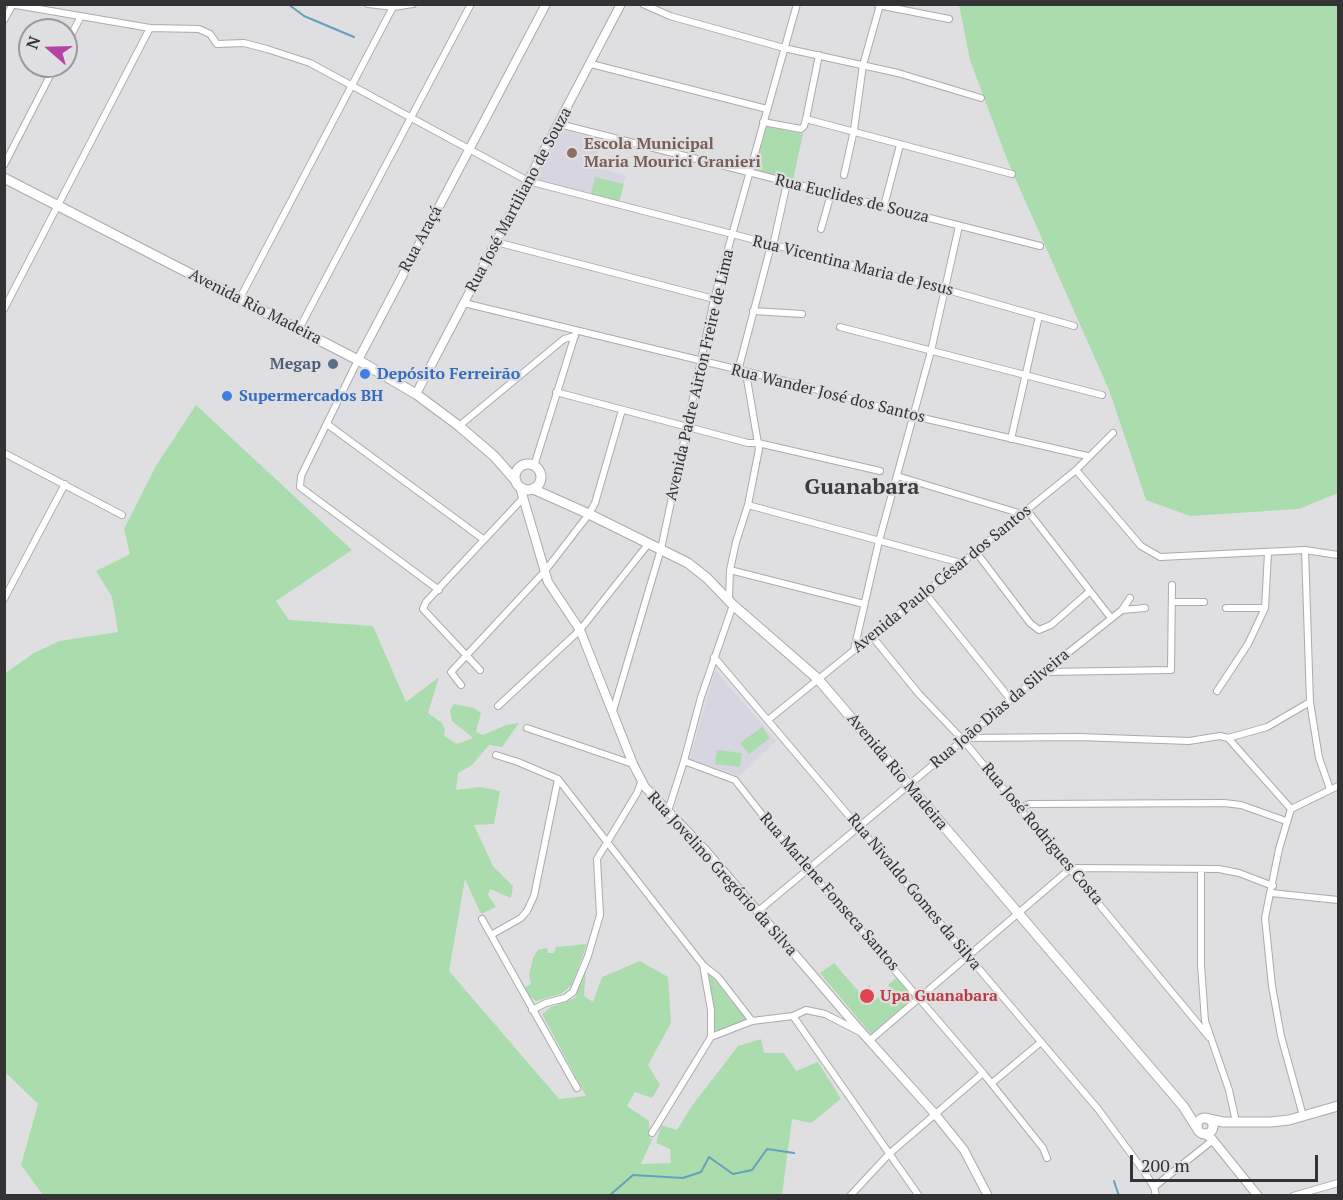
<!DOCTYPE html>
<meta charset="utf-8">
<style>
body{margin:0}
#map{position:relative;width:1343px;height:1200px;overflow:hidden;background:#dfdfe2;font-family:"PT Serif",serif}
canvas{display:block}
.frame{position:absolute;inset:0;border:6px solid #333335;pointer-events:none}
.north{position:absolute;left:18px;top:18px;width:60px;height:60px;box-sizing:border-box;background:#dfdfe2;border:2px solid #9a9a9d;border-radius:50%;rotate:290deg;font-size:16px;font-weight:700;line-height:24px;text-align:center;color:#333335}
.north::after{content:'';display:block;margin:auto;width:21px;height:27px;background:#b445a2;clip-path:polygon(50% 0,100% 100%,50% 72%,0 100%)}
.scale{position:absolute;left:1130px;top:1155px;width:188px;height:27px;box-sizing:border-box;border:3px solid #333335;border-top:0;padding-left:8px;font-size:18px;line-height:21px;white-space:nowrap;color:#333335;-webkit-text-stroke:4px #dfdfe2;paint-order:stroke}
</style>
<div id="map">
<canvas width="1343" height="1200"></canvas>
<div class="frame"></div>
<div class="north">N</div>
<div class="scale">200 m</div>
</div>
<script>
const context = document.querySelector('canvas').getContext('2d');
context.lineJoin = 'round';
function paint(path, color) { context.fillStyle = color; context.fill(path, 'evenodd'); }
const poly = rows => new Path2D(rows.map(r => 'M' + r).join(''));
function trace(path, color, width, dash) { context.strokeStyle = color; context.lineWidth = width; context.lineCap = dash ? 'butt' : 'round'; context.setLineDash(dash || []); context.stroke(path); }
function write(font, color, halo, rows, align = 'center') {
  context.font = font + ' "PT Serif",serif'; context.lineWidth = 4.5; context.setLineDash([]); context.textBaseline = 'middle'; context.strokeStyle = halo; context.fillStyle = color; for (const [text, x, y, turn = 0] of rows) {
    context.save(); context.translate(x, y); context.rotate((+turn || 0) * Math.PI / 180); context.textAlign = isNaN(turn) ? turn : align; if (halo) context.strokeText(text, 0, 0); context.fillText(text, 0, 0); context.restore();
  }
}
paint(poly([
 [560,129,602,140,594,167,626,175,618,203,532,179],
 [715,670,776,741,739,776,690,759]
]), '#d6d5e0');
paint(poly([
 [959,5,1338,5,1338,493,1299,509,1190,516,1146,500,1109,390,1008,162,970,60],
 [765,126,803,134,793,180,753,172],
 [595,177,624,184,619,202,591,195],
 [196,405,352,550,276,601,289,620,373,626,406,702,439,677,428,713,442,723,445,730,444,736,457,744,473,738,452,721,450,710,454,704,474,708,481,713,476,732,483,735,506,725,519,723,502,747,489,745,472,765,458,773,456,790,480,787,500,791,494,824,474,825,493,866,513,886,511,898,490,889,488,895,496,907,481,914,465,879,449,971,559,1099,586,1096,542,1014,551,1007,575,998,586,968,584,996,593,1002,602,977,640,961,668,977,671,1023,648,1065,660,1085,652,1098,635,1092,627,1106,649,1121,650,1140,654,1135,641,1164,671,1163,670,1149,656,1143,661,1125,677,1130,691,1107,738,1046,761,1039,764,1053,784,1053,796,1071,818,1062,841,1099,811,1123,792,1119,782,1195,43,1195,21,1165,38,1104,5,1072,4,674,34,653,60,641,118,632,112,597,96,571,130,554,124,529,157,464],
 [762,727,770,738,749,754,740,743],
 [717,750,742,753,740,767,715,764],
 [587,944,572,985,561,994,536,1001,526,994,524,988,531,984,529,975,533,958,538,950,547,948,548,953,554,953,556,947],
 [834,963,860,993,870,985,869,992,875,1000,880,996,886,1003,896,994,888,985,897,977,914,997,871,1034,820,973],
 [709,973,748,1022,716,1035]
]), '#abdcae');
trace(poly([
 [288,4,304,16,354,37],
 [1114,1181,1119,1196],
 [609,1196,633,1175,683,1178,701,1172,709,1157,733,1174,752,1170,767,1149,794,1153]
]), '#63a1be', 2);
const minor = poly([
 [10,4,150,28,199,29,210,34,217,44,244,43,267,49,310,63,528,181,944,289,1074,326],
 [368,4,393,7,413,4],
 [643,4,670,16,784,48,898,73,981,98],
 [878,5,949,19],
 [4,20,13,4],
 [66,45,80,18],
 [591,64,767,109],
 [806,119,819,55],
 [763,122,801,129,804,126,806,119,1012,174],
 [559,124,1040,246],
 [4,165,55,66],
 [844,175,854,130,863,65,880,5],
 [884,206,900,145],
 [821,229,831,194],
 [496,242,714,299],
 [239,300,393,7],
 [464,303,785,381,914,416,1087,456],
 [4,309,150,28],
 [753,311,802,314],
 [840,327,1102,395],
 [299,329,471,4],
 [358,360,301,476,300,487,439,590],
 [738,371,770,249,773,246,787,183],
 [556,392,748,443,758,443,880,471],
 [327,424,483,539],
 [459,426,564,339,575,336],
 [1011,439,1039,316],
 [4,453,122,515],
 [534,466,575,335],
 [1076,470,1141,546,1160,557,1305,550,1338,555],
 [897,476,1022,514],
 [748,505,961,563],
 [1027,510,1111,618],
 [1305,550,1310,702,1319,758,1330,789],
 [976,552,1030,623,1039,630,1051,625,1090,591],
 [730,570,864,604],
 [925,593,1011,700],
 [4,599,65,484],
 [729,599,730,570,736,542,748,505,759,449,746,373],
 [1172,602,1204,602],
 [1226,608,1265,608],
 [1122,610,1145,608],
 [871,635,919,694,963,740,1209,1037],
 [854,650,879,541,931,351,959,226],
 [714,657,1098,1109,1143,1170,1154,1187,1156,1196],
 [480,670,423,609,426,602,524,497],
 [1045,672,1171,670,1172,585],
 [461,685,451,672,545,571,589,514,595,503,622,410],
 [1217,691,1248,644,1265,608,1268,553],
 [498,706,580,630,649,543],
 [613,711,661,549,714,299,797,4],
 [768,720,1076,470,1113,433],
 [527,728,633,764],
 [967,738,1079,737,1189,741,1220,736,1228,738,1291,809],
 [1228,738,1267,727,1310,702],
 [496,755,518,762,558,779,703,965,718,977,752,1021],
 [684,761,735,780,771,826,983,1073,1043,1148,1047,1158],
 [1020,808,1029,804,1224,803,1241,805,1286,821],
 [668,811,684,761,701,697,733,605],
 [1201,869,1201,965,1205,1021,1229,1090,1236,1122],
 [1271,893,1338,900],
 [757,912,1044,672,1122,610,1130,598],
 [482,919,577,1088],
 [491,935,521,918,527,911,534,896,558,779],
 [703,965,711,1010,711,1037],
 [532,1010,546,1003,565,998,573,992,588,956,600,915,597,859,637,793,642,780],
 [793,1016,919,1196],
 [869,1041,1071,868,1219,869,1239,873,1273,886],
 [992,1083,1041,1042],
 [1303,1116,1281,1036,1272,986,1265,918,1279,849,1291,809,1338,786],
 [652,1133,711,1037,752,1021,793,1016,806,1010,825,1014,860,1032],
 [1154,1187,1213,1140],
 [850,1196,889,1154,983,1073],
 [1293,1196,1338,1183]
]);
const tertiary = poly([
 [358,360,546,4],
 [416,394,621,4],
 [520,487,548,582,580,630,633,764,645,787,706,851,858,1028,935,1114,964,1150,988,1196],
 [1205,1134,1212,1139,1258,1196]
]);
const secondary = poly([
 [4,178,358,360,416,394,459,426,494,456,516,481],
 '515 477a13 13 0 1 1 26 0a13 13 0 1 1-26 0Z',
 [533,489,589,514,688,563,707,578,733,605,818,679,1183,1106,1197,1128],
 '1197 1126a8 8 0 1 1 16 0a8 8 0 1 1-16 0Z',
 [1209,1119,1223,1122,1271,1122,1289,1120,1338,1106]
]);
trace(minor, '#abaaae', 8);
trace(tertiary, '#abaaae', 10);
trace(secondary, '#abaaae', 11);
trace(minor, '#fff', 6);
trace(tertiary, '#fff', 8);
trace(secondary, '#fff', 9);
for (const [x, y, r, color] of [
 [572,153,6,"#8d6e63"],
 [333,364,6,"#5c6f8a"],
 [365,374,6,"#3f7fe0"],
 [227,396,6,"#3f7fe0"],
 [867,996,8,"#e0444e"]
]) { const dot = new Path2D(); dot.arc(x, y, r, 0, 2 * Math.PI); context.fillStyle = color; context.fill(dot); trace(dot, '#dfdfe2', 2); }
write('bold 16px', '#785e54', '#dfdfe2', [
 ["Escola Municipal",584,144],
 ["Maria Mourici Granieri",584,162]
], 'left');
write('16px', '#333335', '#dfdfe2', [
 ["Rua Euclides de Souza",852,199,14],
 ["Rua José Martiliano de Souza",519,200,-62],
 ["Rua Araçá",421,239,-62],
 ["Rua Vicentina Maria de Jesus",853,266,14],
 ["Avenida Rio Madeira",255,307,27],
 ["Avenida Padre Airton Freire de Lima",700,375,-77],
 ["Rua Wander José dos Santos",828,394,14],
 ["Avenida Paulo César dos Santos",942,579,-39],
 ["Rua João Dias da Silveira",1000,709,-40],
 ["Avenida Rio Madeira",897,772,50],
 ["Rua José Rodrigues Costa",1042,834,50],
 ["Rua Jovelino Gregório da Silva",722,874,48],
 ["Rua Marlene Fonseca Santos",829,892,49],
 ["Rua Nivaldo Gomes da Silva",914,892,50]
]);
write('bold 16px', '#4e5e75', '#dfdfe2', [
 ["Megap",321,364]
], 'right');
write('bold 16px', '#366cbe', '#dfdfe2', [
 ["Depósito Ferreirão",377,374],
 ["Supermercados BH",239,396]
], 'left');
write('bold 16px', '#be3a42', '#dfdfe2', [
 ["Upa Guanabara",880,996]
], 'left');
write('bold 22px', '#3d3d40', '#dfdfe2', [
 ["Guanabara",862,488]
]);
</script>
